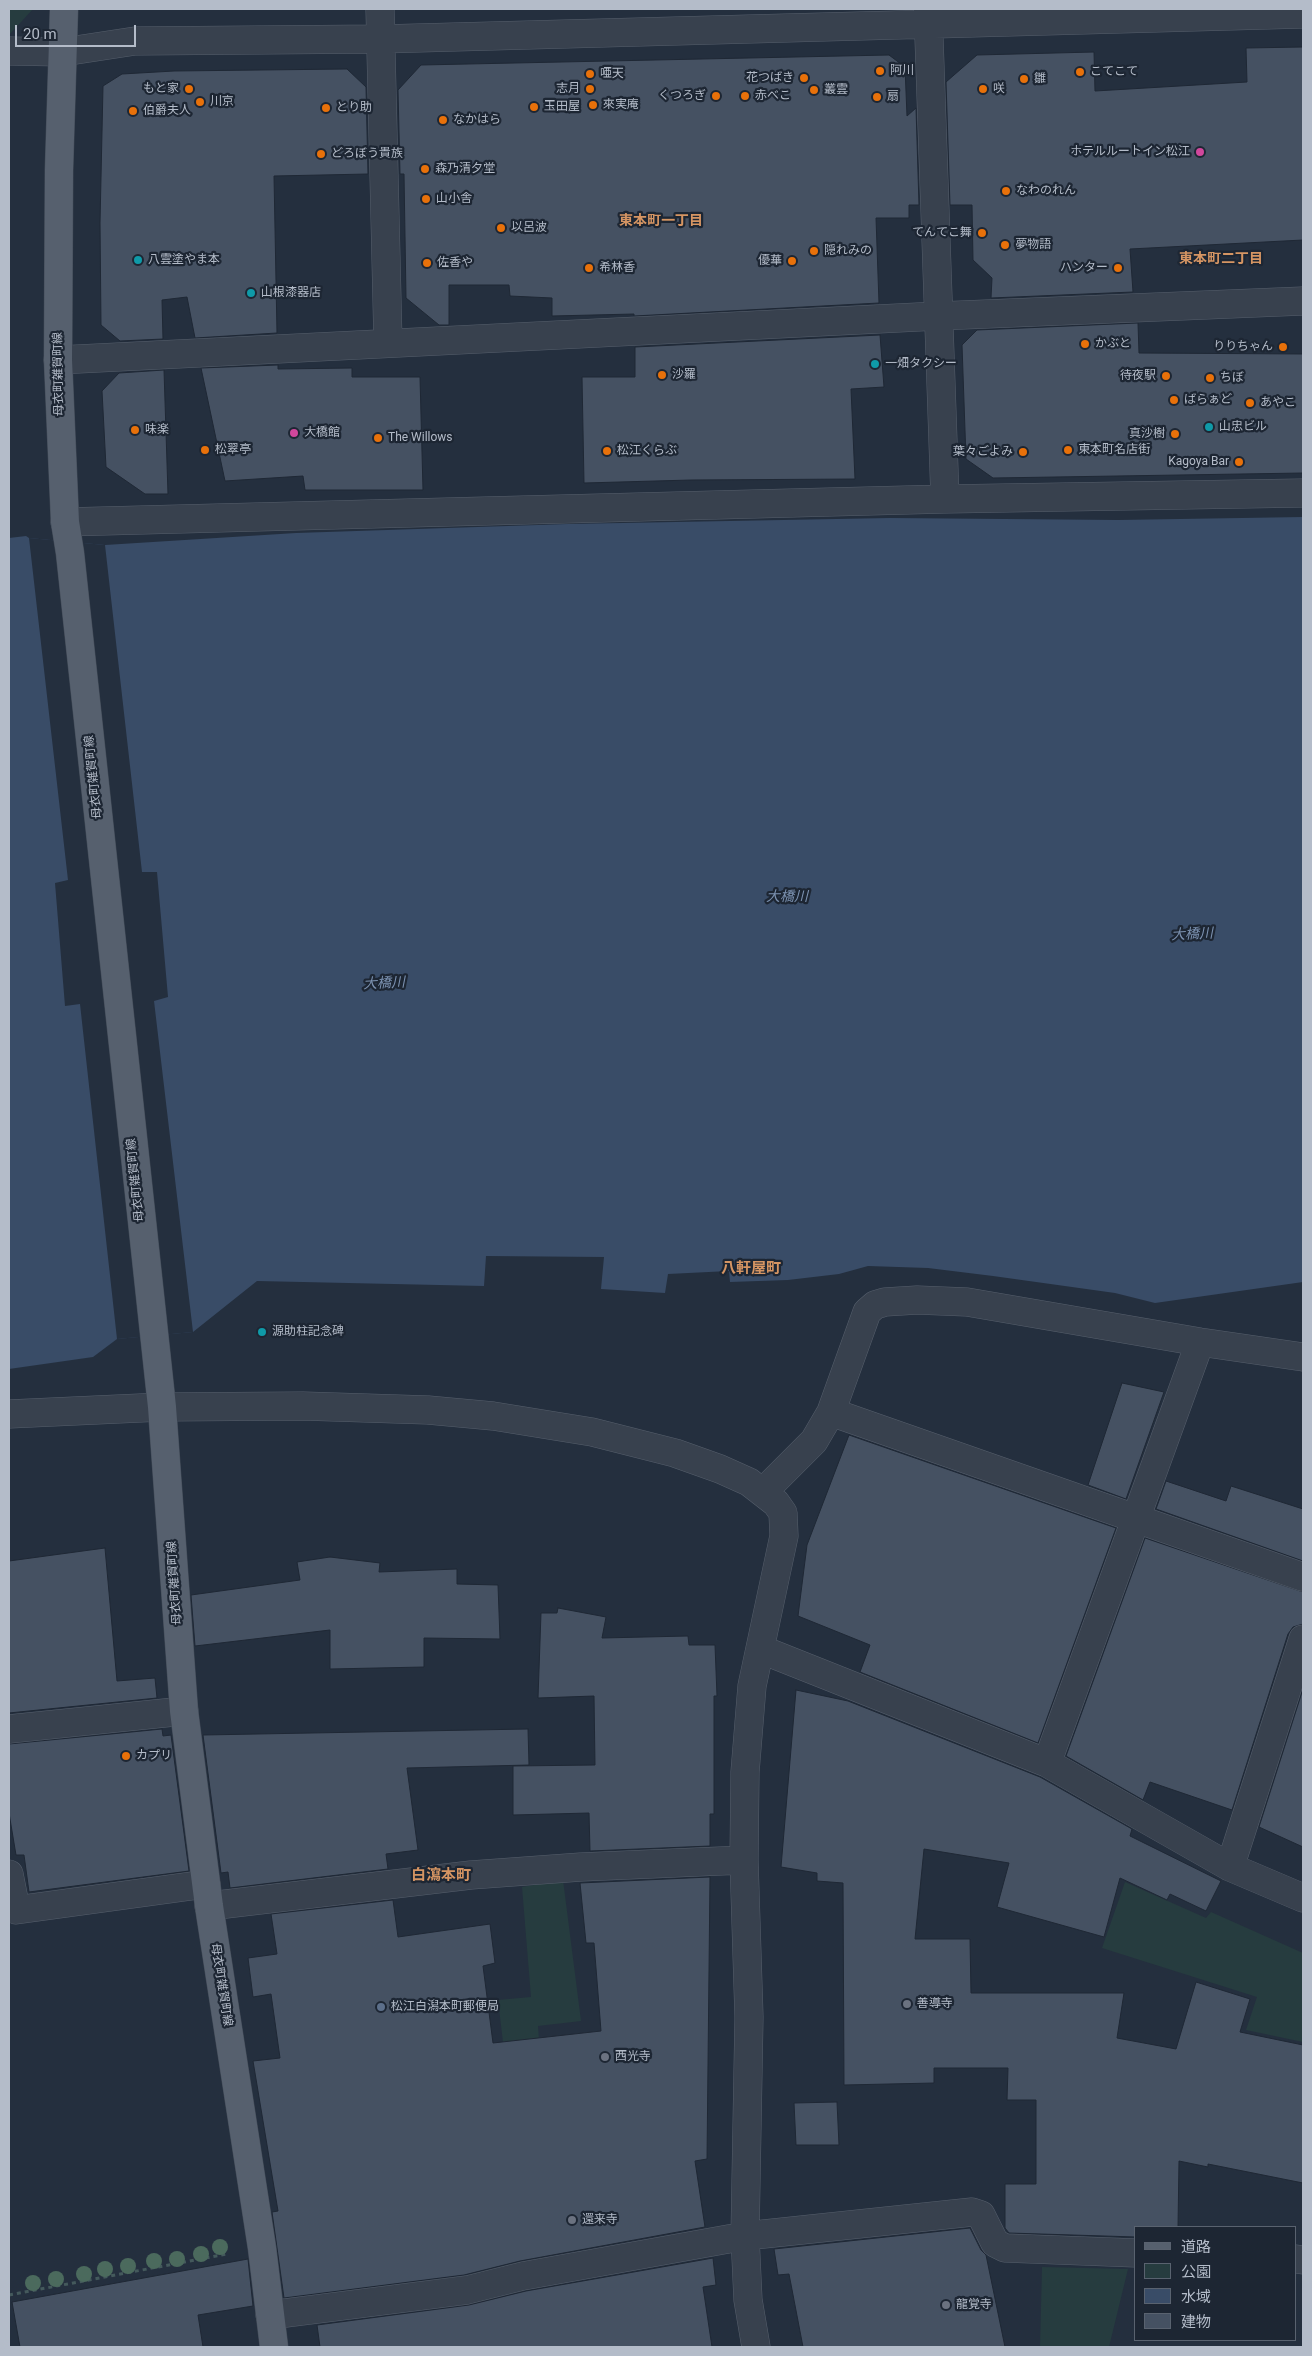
<!DOCTYPE html>
<meta charset="utf-8">
<style>
body{margin:0}
#map{position:relative;width:1312px;height:2356px;overflow:hidden;background:#242f3e;font-family:Roboto,"Noto Sans JP",sans-serif}
canvas{display:block}
.frame{position:absolute;inset:0;border:10px solid #b4bcc9;pointer-events:none}
.legend{position:absolute;left:1134px;top:2226px;width:162px;height:115px;box-sizing:border-box;background:#1d2633;border:1px solid #59626f;margin:0;padding:6px 9px;list-style:none;font-size:15px;color:#b4bcc9}
.legend li{display:flex;align-items:center;gap:10px;height:25px}
.legend b{width:25px;border:1px solid #59626f}
.scale{position:absolute;left:15px;top:25px;width:121px;height:22px;box-sizing:border-box;border:2px solid #b4bcc9;border-top:0;padding-left:6px;font-size:15px;line-height:18px;white-space:nowrap;color:#b4bcc9;-webkit-text-stroke:4px #1d2633;paint-order:stroke}
</style>
<div id="map">
<canvas width="1312" height="2356"></canvas>
<div class="frame"></div>
<ul class="legend">
<li><b style="height:6px;background:#56606e"></b>道路</li>
<li><b style="height:14px;background:#263c3f"></b>公園</li>
<li><b style="height:14px;background:#394c67"></b>水域</li>
<li><b style="height:14px;background:#455162"></b>建物</li>
</ul>
<div class="scale">20 m</div>
</div>
<script>
const context = document.querySelector('canvas').getContext('2d');
context.lineJoin = 'round';
function paint(path, color) { context.fillStyle = color; context.fill(path, 'evenodd'); }
const poly = rows => new Path2D(rows.map(r => 'M' + r).join(''));
function trace(path, color, width, dash) { context.strokeStyle = color; context.lineWidth = width; context.lineCap = dash ? 'butt' : 'round'; context.setLineDash(dash || []); context.stroke(path); }
function write(font, color, halo, rows, align = 'center') {
  context.font = font + ' Roboto,"Noto Sans JP",sans-serif'; context.lineWidth = 4.5; context.setLineDash([]); context.textBaseline = 'middle'; context.strokeStyle = halo; context.fillStyle = color; for (const [text, x, y, turn = 0] of rows) {
    context.save(); context.translate(x, y); context.rotate((+turn || 0) * Math.PI / 180); context.textAlign = isNaN(turn) ? turn : align; if (halo) context.strokeText(text, 0, 0); context.fillText(text, 0, 0); context.restore();
  }
}
paint(poly([
 [9,9,33,9,10,34,9,34],
 [563,1880,581,2021,538,2026,547,2149,516,2153,498,2000,531,1997,522,1887],
 [1125,1882,1206,1918,1211,1912,1303,1953,1303,2042,1246,2030,1257,1997,1102,1948],
 [1042,2267,1128,2269,1109,2347,1040,2347]
]), '#263c3f');
paint(poly([
 [1303,517,1303,1282,1155,1303,1115,1293,993,1276,928,1268,868,1266,839,1274,788,1280,730,1282,729,1271,668,1274,665,1293,601,1289,604,1257,486,1256,484,1286,257,1281,193,1332,117,1339,93,1357,9,1369,9,538,26,536,29,538,105,545,296,533,568,524,890,518,1118,520]
]), '#394c67');
paint(poly([
 [29,538,105,545,142,872,157,872,168,997,154,1001,193,1332,117,1339,80,1004,65,1006,55,883,68,880]
]), '#242f3e');
const building = poly([
 [1303,47,1303,240,1130,249,1133,292,991,298,992,278,973,260,972,205,950,205,946,82,977,55,1094,52,1095,91,1247,82,1246,48,1303,47],
 [889,55,905,67,907,116,916,108,919,205,909,205,909,218,876,218,879,303,634,316,634,314,552,316,552,298,510,296,509,285,449,285,449,325,439,325,406,298,404,174,400,174,398,90,421,65,889,55],
 [347,69,366,87,368,174,274,176,277,333,195,338,187,297,162,300,163,339,120,341,101,325,100,223,103,86,122,74,174,71,347,69],
 [1138,323,1139,353,1303,354,1303,473,993,478,966,459,962,345,977,330,1138,323],
 [880,335,884,387,851,389,855,479,691,480,584,483,582,377,635,377,635,347,880,335],
 [278,365,278,369,352,368,352,377,420,377,423,490,305,490,303,476,225,481,201,368,278,365],
 [164,370,168,494,145,494,106,467,102,391,119,373,164,370],
 [1122,1383,1164,1392,1126,1499,1088,1485,1122,1383],
 [849,1435,1116,1528,1038,1743,860,1672,870,1645,798,1616,807,1545,849,1435],
 [1166,1481,1226,1501,1231,1486,1303,1509,1303,1561,1156,1509,1166,1481],
 [1145,1538,1303,1592,1303,1624,1293,1627,1288,1634,1232,1810,1150,1782,1143,1800,1066,1756,1145,1538],
 [105,1548,117,1681,155,1678,157,1698,9,1713,9,1561,105,1548],
 [330,1557,380,1563,379,1572,457,1569,457,1584,498,1585,500,1639,424,1638,424,1667,330,1669,330,1630,195,1646,191,1595,300,1580,297,1562,330,1557],
 [558,1608,606,1617,602,1638,688,1636,689,1645,715,1645,717,1696,714,1696,714,1814,710,1814,710,1846,590,1851,589,1813,513,1815,513,1766,595,1765,594,1696,538,1698,541,1613,557,1613,558,1608],
 [1303,1689,1303,1847,1259,1827,1303,1689],
 [796,1690,848,1701,1040,1777,1132,1829,1130,1836,1221,1881,1206,1911,1170,1894,1167,1900,1120,1878,1104,1937,997,1907,1009,1863,924,1849,915,1939,970,1939,971,1993,1124,1993,1117,2038,1176,2049,1196,1982,1250,1999,1240,2032,1303,2045,1303,2183,1208,2164,1208,2167,1179,2161,1178,2227,1136,2227,1136,2237,1009,2233,1005,2228,1005,2184,1036,2184,1036,2100,1007,2100,1008,2068,934,2068,934,2083,844,2085,843,1883,817,1881,817,1873,781,1867,796,1690],
 [162,1729,163,1736,171,1735,189,1871,29,1892,24,1855,16,1855,9,1813,9,1744,162,1729],
 [528,1729,529,1765,407,1768,418,1850,386,1854,388,1869,230,1888,228,1872,221,1873,203,1735,528,1729],
 [710,1877,707,2159,695,2161,705,2227,520,2261,464,2275,284,2298,272,2212,278,2211,253,2061,280,2058,271,1994,253,1997,248,1958,277,1954,271,1914,393,1900,398,1937,490,1924,495,1963,483,1966,493,2043,601,2031,594,1943,586,1943,580,1883,710,1877],
 [837,2102,839,2145,796,2145,794,2103,837,2102],
 [970,2228,981,2250,986,2255,1005,2347,803,2347,789,2274,778,2275,774,2249,970,2228],
 [713,2258,716,2285,703,2287,712,2347,320,2347,317,2325,469,2305,526,2291,713,2258],
 [248,2259,253,2306,198,2315,203,2347,20,2347,12,2302,248,2259]
]);
paint(building, '#455162');
trace(building, '#1f2835', 1);
const minor = poly([
 [380,9,388,342],
 [928,9,945,499],
 [9,51,63,52,135,41,381,39,1303,14],
 [58,360,938,316,1303,301],
 [65,522,945,499,1303,493],
 [831,1412,1303,1577],
 [9,1414,162,1407,303,1406,428,1410,493,1416,592,1432,675,1453,720,1469,749,1482,776,1503,783,1513,784,1536,752,1686,745,1772,744,1860,749,2017,745,2236,748,2300,756,2347],
 [764,1491,814,1441,831,1412,867,1312,875,1305,885,1302,917,1300,967,1302,1200,1342,1303,1357],
 [760,1649,1047,1763,1230,1867,1303,1898],
 [9,1729,184,1711],
 [1047,1763,1200,1342],
 [1230,1867,1303,1639],
 [9,1874,16,1910,206,1884],
 [209,1906,471,1875,581,1867,744,1860],
 [1296,2259,1303,2260],
 [270,2315,467,2290,523,2276,745,2236,972,2212,981,2215,995,2243,1005,2248,1136,2253]
]);
const major = poly([
 [64,9,59,170,58,360,65,522,70,553,162,1407,184,1711,209,1906,262,2248,274,2347]
]);
trace(minor, '#565f6c', 29);
trace(major, '#414a57', 29);
trace(poly([
 [9,2295,227,2254]
]), '#44595c', 3, [4, 4]);
trace(minor, '#38414e', 28);
trace(major, '#56606e', 28);
context.fillStyle = '#4b6a5d';
for (const [x, y] of [
 [220,2247],
 [201,2254],
 [177,2259],
 [154,2261],
 [128,2266],
 [105,2269],
 [84,2274],
 [56,2279],
 [33,2283]
]) { context.beginPath(); context.arc(x, y, 8, 0, 2 * Math.PI); context.fill(); }
for (const [x, y, r, color] of [
 [880,71,5,"#e8710a"],
 [1080,72,5,"#e8710a"],
 [590,74,5,"#e8710a"],
 [804,78,5,"#e8710a"],
 [1024,79,5,"#e8710a"],
 [189,89,5,"#e8710a"],
 [590,89,5,"#e8710a"],
 [983,89,5,"#e8710a"],
 [814,90,5,"#e8710a"],
 [716,96,5,"#e8710a"],
 [745,96,5,"#e8710a"],
 [877,97,5,"#e8710a"],
 [200,102,5,"#e8710a"],
 [593,105,5,"#e8710a"],
 [534,107,5,"#e8710a"],
 [326,108,5,"#e8710a"],
 [133,111,5,"#e8710a"],
 [443,120,5,"#e8710a"],
 [1200,152,5,"#d1479c"],
 [321,154,5,"#e8710a"],
 [425,169,5,"#e8710a"],
 [1006,191,5,"#e8710a"],
 [426,199,5,"#e8710a"],
 [501,228,5,"#e8710a"],
 [982,233,5,"#e8710a"],
 [1005,245,5,"#e8710a"],
 [814,251,5,"#e8710a"],
 [138,260,5,"#0f9aa8"],
 [792,261,5,"#e8710a"],
 [427,263,5,"#e8710a"],
 [589,268,5,"#e8710a"],
 [1118,268,5,"#e8710a"],
 [251,293,5,"#0f9aa8"],
 [1085,344,5,"#e8710a"],
 [1283,347,5,"#e8710a"],
 [875,364,5,"#0f9aa8"],
 [662,375,5,"#e8710a"],
 [1166,376,5,"#e8710a"],
 [1210,378,5,"#e8710a"],
 [1174,400,5,"#e8710a"],
 [1250,403,5,"#e8710a"],
 [1209,427,5,"#0f9aa8"],
 [135,430,5,"#e8710a"],
 [294,433,5,"#d1479c"],
 [1175,434,5,"#e8710a"],
 [378,438,5,"#e8710a"],
 [205,450,5,"#e8710a"],
 [1068,450,5,"#e8710a"],
 [607,451,5,"#e8710a"],
 [1023,452,5,"#e8710a"],
 [1239,462,5,"#e8710a"],
 [262,1332,5,"#0f9aa8"],
 [126,1756,5,"#e8710a"],
 [907,2004,5,"#6b7280"],
 [381,2007,5,"#5c6f8a"],
 [605,2057,5,"#6b7280"],
 [572,2220,5,"#6b7280"],
 [946,2305,5,"#6b7280"]
]) { const dot = new Path2D(); dot.arc(x, y, r, 0, 2 * Math.PI); context.fillStyle = color; context.fill(dot); trace(dot, '#1d2633', 2); }
write('12px', '#b4bcc9', '#1d2633', [
 ["阿川",890,71],
 ["こてこて",1090,72],
 ["唖天",600,74],
 ["花つばき",794,78,"right"],
 ["雛",1034,79],
 ["もと家",179,89,"right"],
 ["志月",580,89,"right"],
 ["咲",993,89],
 ["叢雲",824,90],
 ["くつろぎ",706,96,"right"],
 ["赤べこ",755,96],
 ["扇",887,97],
 ["川京",210,102],
 ["來実庵",603,105],
 ["玉田屋",544,107],
 ["とり助",336,108],
 ["伯爵夫人",143,111],
 ["なかはら",453,120],
 ["ホテルルートイン松江",1190,152,"right"],
 ["どろぼう貴族",331,154],
 ["森乃清夕堂",435,169],
 ["なわのれん",1016,191],
 ["山小舎",436,199],
 ["以呂波",511,228],
 ["てんてこ舞",972,233,"right"],
 ["夢物語",1015,245],
 ["隠れみの",824,251],
 ["八雲塗やま本",148,260],
 ["優華",782,261,"right"],
 ["佐香や",437,263],
 ["希林香",599,268],
 ["ハンター",1108,268,"right"],
 ["山根漆器店",261,293],
 ["かぶと",1095,344],
 ["りりちゃん",1273,347,"right"],
 ["一畑タクシー",885,364],
 ["沙羅",672,375],
 ["待夜駅",1156,376,"right"],
 ["ちぼ",1220,378],
 ["ばらぁど",1184,400],
 ["あやこ",1260,403],
 ["山忠ビル",1219,427],
 ["味楽",145,430],
 ["大橋館",304,433],
 ["真沙樹",1165,434,"right"],
 ["The Willows",388,438],
 ["松翠亭",215,450],
 ["東本町名店街",1078,450],
 ["松江くらぶ",617,451],
 ["葉々ごよみ",1013,452,"right"],
 ["Kagoya Bar",1229,462,"right"],
 ["源助柱記念碑",272,1332],
 ["カプリ",136,1756],
 ["善導寺",917,2004],
 ["松江白潟本町郵便局",391,2007],
 ["西光寺",615,2057],
 ["還来寺",582,2220],
 ["龍覚寺",956,2305]
], 'left');
write('12px', '#b4bcc9', '#1d2633', [
 ["母衣町雑賀町線",59,374,-91],
 ["母衣町雑賀町線",94,777,-96],
 ["母衣町雑賀町線",136,1180,-96],
 ["母衣町雑賀町線",175,1583,-94],
 ["母衣町雑賀町線",221,1985,81]
]);
write('bold 14px', '#d59563', '#1d2633', [
 ["東本町一丁目",661,221],
 ["東本町二丁目",1221,259]
]);
write('italic 14px', '#7c92b1', '#1d2633', [
 ["大橋川",787,897],
 ["大橋川",1192,935,-3],
 ["大橋川",384,984,-3]
]);
write('bold 15px', '#d59563', '#1d2633', [
 ["八軒屋町",751,1269],
 ["白瀉本町",441,1876]
]);
</script>
